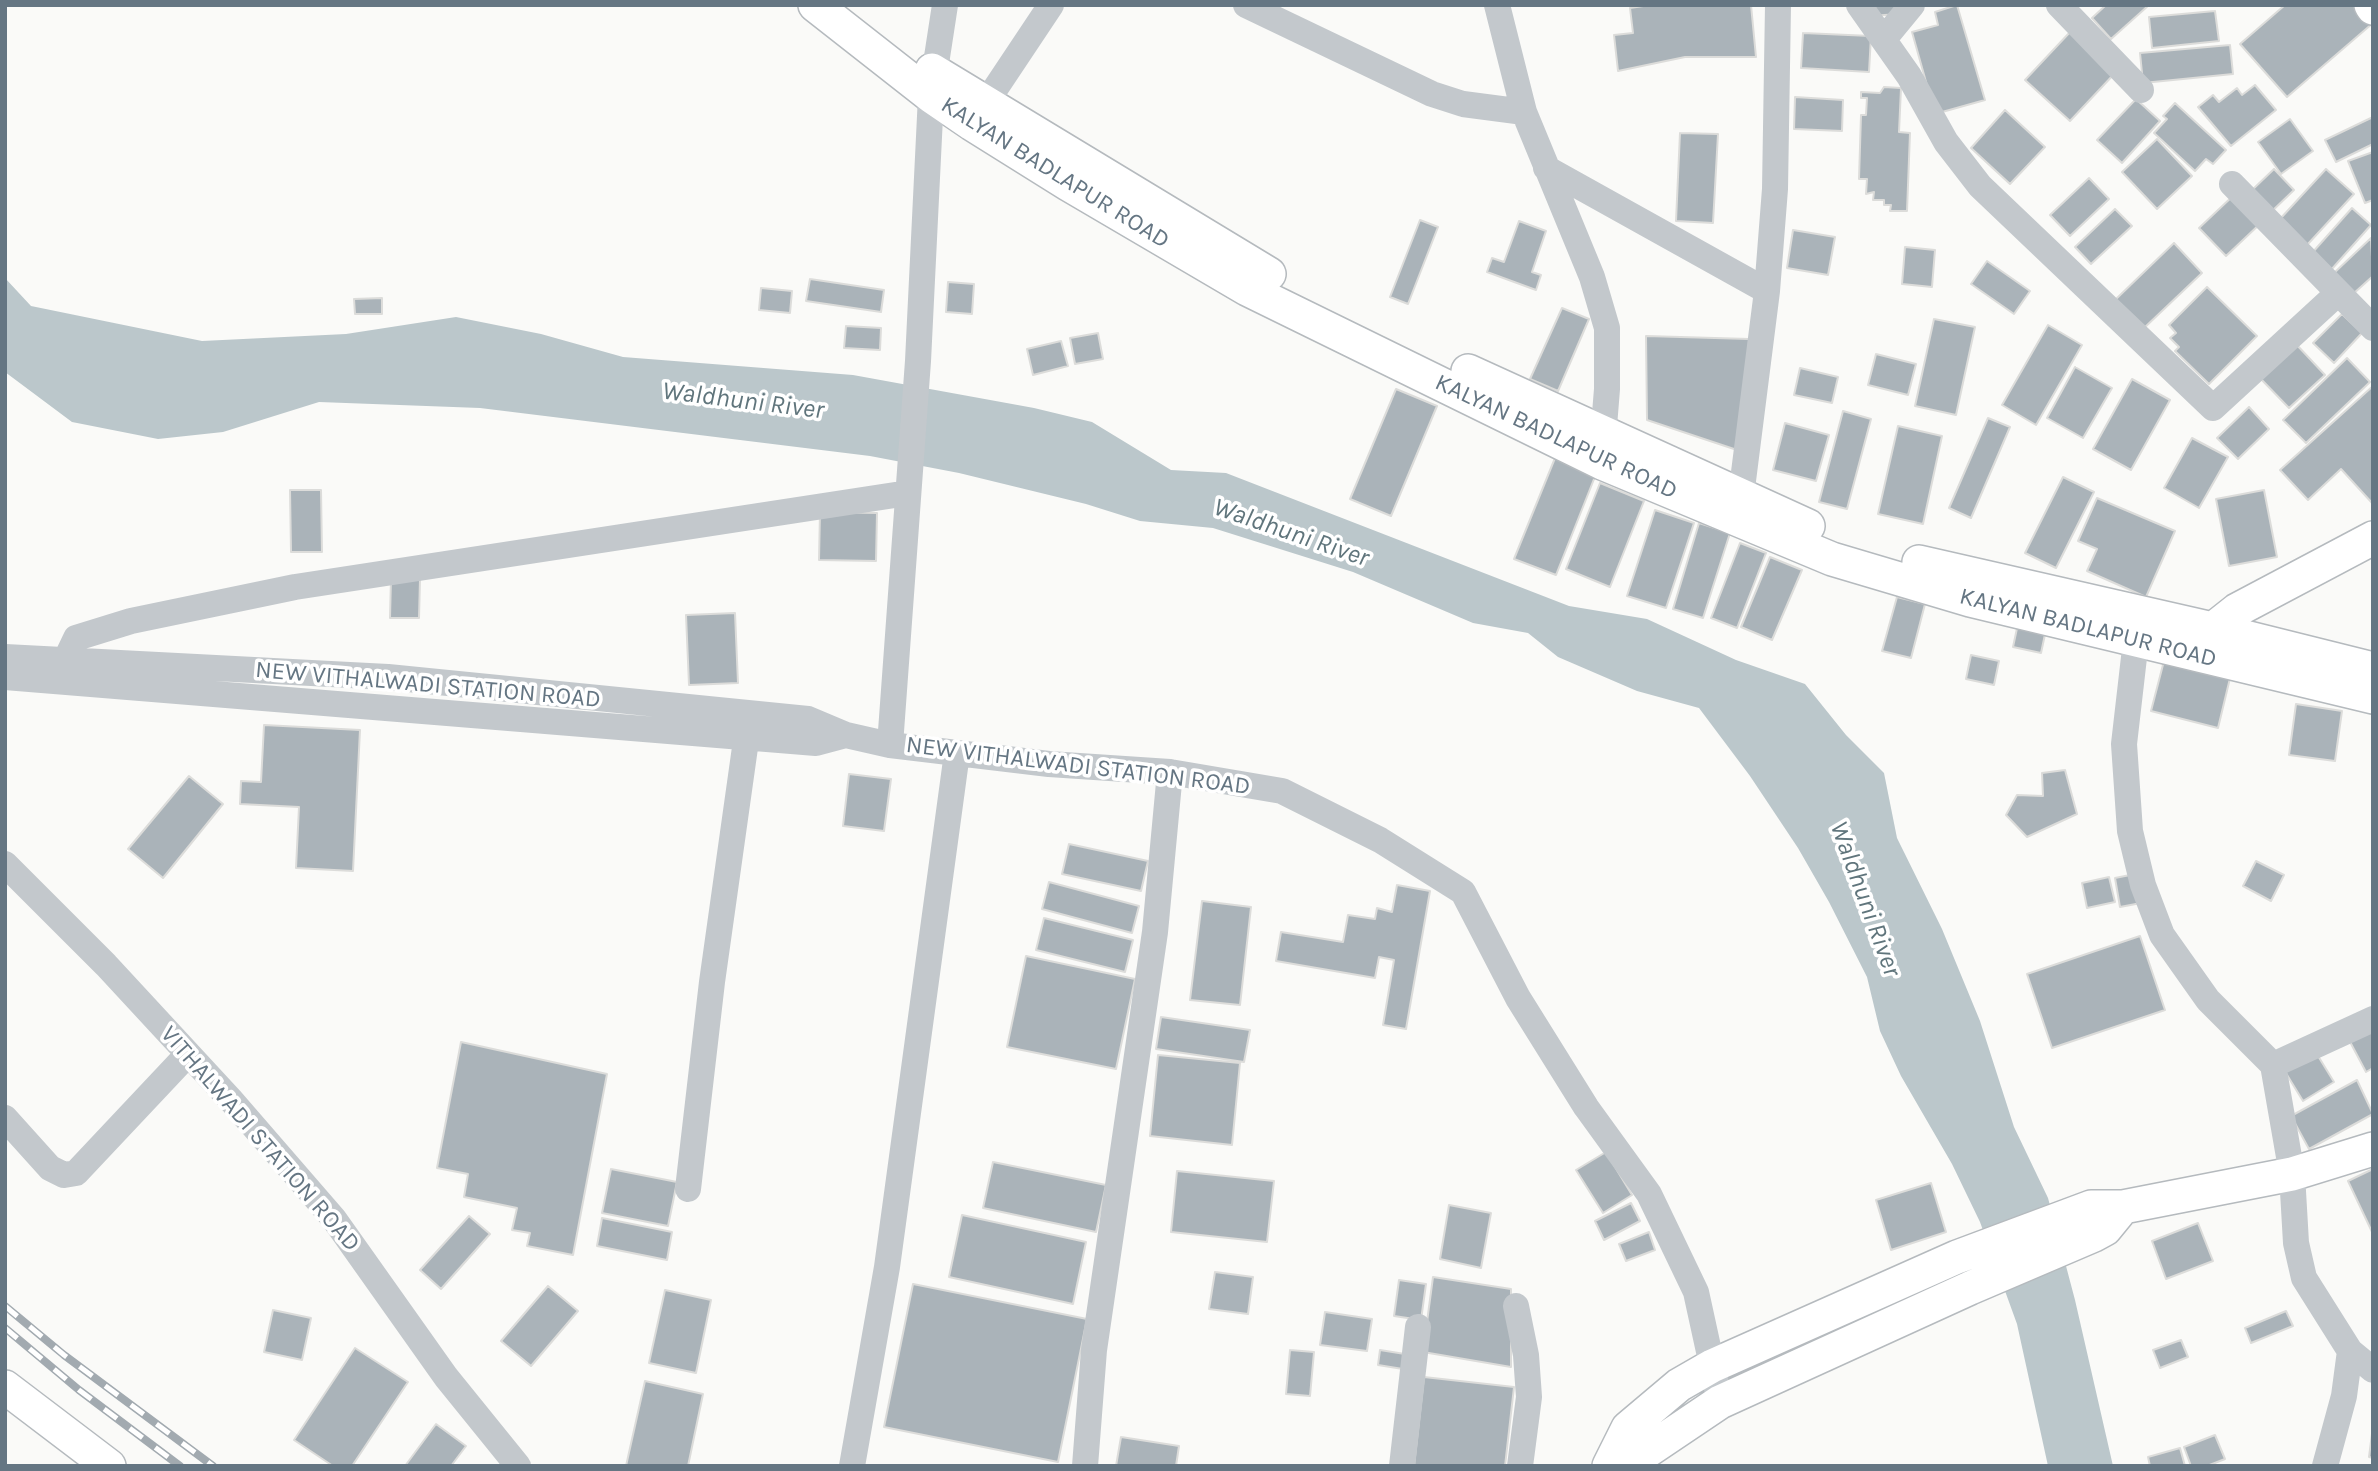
<!DOCTYPE html>
<style>
body{margin:0}
#map{position:relative;width:2378px;height:1471px;overflow:hidden;background:#fafaf8;font-family:Karla,sans-serif}
canvas{display:block}
.frame{position:absolute;inset:0;border:7px solid #657683;pointer-events:none}
</style>
<div id="map">
<canvas width="2378" height="1471"></canvas>
<div class="frame"></div>
</div>
<script>
const context = document.querySelector('canvas').getContext('2d');
context.lineJoin = 'round';
function paint(path, color) { context.fillStyle = color; context.fill(path, 'evenodd'); }
const poly = rows => new Path2D(rows.map(r => 'M' + r).join(''));
function trace(path, color, width, dash) { context.strokeStyle = color; context.lineWidth = width; context.lineCap = dash ? 'butt' : 'round'; context.setLineDash(dash || []); context.stroke(path); }
function write(font, color, halo, rows, align = 'center') {
  context.font = font + ' Karla,sans-serif'; context.lineWidth = 7; context.setLineDash([]); context.textBaseline = 'middle'; context.strokeStyle = halo; context.fillStyle = color; for (const [text, x, y, turn = 0] of rows) {
    context.save(); context.translate(x, y); context.rotate((+turn || 0) * Math.PI / 180); context.textAlign = isNaN(turn) ? turn : align; if (halo) context.strokeText(text, 0, 0); context.fillText(text, 0, 0); context.restore();
  }
}
paint(poly([
 [5,278,31,306,202,341,346,334,456,317,541,334,623,357,853,375,1034,408,1092,422,1171,470,1226,473,1569,606,1647,619,1736,660,1805,684,1846,735,1884,773,1897,838,1942,929,1980,1021,2014,1127,2048,1198,2075,1300,2113,1466,2048,1466,2017,1324,1980,1222,1952,1164,1901,1076,1880,1031,1867,977,1829,902,1798,848,1750,776,1699,708,1637,691,1558,657,1528,633,1473,623,1353,572,1213,528,1140,521,1086,504,959,473,870,456,480,408,319,402,223,432,158,439,72,422,5,372]
]), '#bbc7cb');
const building = poly([
 [1650,5,1751,5,1756,57,1685,57,1618,71,1614,35,1633,33,1630,8,1650,5],
 [1870,5,1899,5,1900,14,1870,16,1870,5],
 [1957,5,1985,100,1935,114,1912,32,1938,25,1935,12,1957,5],
 [2106,5,2149,5,2111,39,2092,18,2106,5],
 [2285,5,2359,5,2373,23,2287,97,2240,44,2285,5],
 [2215,11,2219,41,2152,48,2149,17,2215,11],
 [2071,31,2116,72,2070,121,2025,80,2071,31],
 [1803,33,1871,36,1869,72,1801,68,1803,33],
 [2230,45,2233,74,2143,83,2140,53,2230,45],
 [2255,85,2276,110,2231,146,2198,107,2213,95,2219,102,2237,88,2242,95,2255,85],
 [1884,87,1901,88,1899,132,1910,133,1907,211,1890,211,1891,205,1884,205,1884,200,1873,200,1874,192,1866,194,1867,179,1859,179,1861,115,1866,115,1867,98,1861,98,1861,92,1880,93,1884,87],
 [1795,97,1843,100,1842,131,1794,129,1795,97],
 [2136,99,2160,121,2122,163,2097,140,2136,99],
 [2175,103,2226,150,2213,164,2206,159,2195,171,2154,133,2167,119,2163,116,2175,103],
 [2005,110,2045,147,2010,184,1971,148,2005,110],
 [2373,117,2373,144,2336,162,2325,140,2373,117],
 [2290,119,2313,151,2281,174,2258,142,2290,119],
 [1680,133,1718,134,1713,223,1676,221,1680,133],
 [2157,139,2192,176,2157,209,2122,172,2157,139],
 [2373,152,2373,200,2365,203,2348,161,2373,152],
 [2274,169,2294,190,2270,213,2250,192,2274,169],
 [2326,169,2354,194,2307,245,2280,219,2326,169],
 [2089,178,2109,199,2070,236,2050,215,2089,178],
 [2235,194,2262,222,2226,256,2199,228,2235,194],
 [2352,208,2371,225,2331,270,2312,253,2352,208],
 [2115,209,2132,226,2091,264,2075,247,2115,209],
 [1420,220,1438,227,1408,304,1390,297,1420,220],
 [1519,221,1546,231,1532,272,1541,275,1536,290,1487,272,1492,258,1504,262,1519,221],
 [1793,230,1835,237,1828,275,1787,268,1793,230],
 [2371,238,2373,276,2353,294,2334,273,2371,238],
 [2174,243,2202,273,2143,329,2115,300,2174,243],
 [1905,247,1935,250,1932,287,1902,284,1905,247],
 [1987,261,2030,291,2014,314,1971,284,1987,261],
 [810,279,884,290,881,312,806,301,810,279],
 [948,282,974,284,972,314,946,312,948,282],
 [2207,287,2257,336,2209,384,2175,351,2179,347,2170,338,2176,333,2169,325,2207,287],
 [761,288,792,291,790,313,759,310,761,288],
 [382,298,382,314,355,314,354,299,382,298],
 [1562,308,1589,319,1558,391,1530,379,1562,308],
 [2342,314,2362,333,2334,363,2313,343,2342,314],
 [1934,319,1975,327,1956,415,1915,406,1934,319],
 [2048,325,2082,345,2036,425,2002,405,2048,325],
 [846,326,881,328,880,350,844,348,846,326],
 [1098,333,1103,359,1075,364,1070,338,1098,333],
 [1646,336,1749,339,1746,453,1647,420,1646,336],
 [1061,341,1068,366,1033,375,1027,349,1061,341],
 [2295,343,2325,375,2289,408,2259,377,2295,343],
 [1876,354,1916,364,1908,395,1868,385,1876,354],
 [2347,358,2370,382,2306,443,2283,420,2347,358],
 [2075,367,2112,388,2083,438,2047,418,2075,367],
 [1800,368,1838,377,1832,403,1794,395,1800,368],
 [2132,379,2170,400,2131,470,2093,449,2132,379],
 [2373,386,2373,504,2341,469,2308,500,2280,470,2373,386],
 [1396,389,1437,406,1391,516,1350,499,1396,389],
 [2249,407,2269,429,2238,459,2217,438,2249,407],
 [1843,411,1871,419,1847,509,1819,502,1843,411],
 [1988,418,2010,427,1971,518,1949,508,1988,418],
 [1785,423,1829,435,1816,481,1773,470,1785,423],
 [1898,426,1942,436,1923,524,1878,514,1898,426],
 [2192,438,2228,457,2199,508,2164,488,2192,438],
 [1555,458,1596,474,1556,575,1514,559,1555,458],
 [2063,477,2094,492,2056,568,2025,553,2063,477],
 [1600,483,1644,501,1610,587,1566,569,1600,483],
 [290,490,321,490,322,552,291,552,290,490],
 [2264,490,2277,557,2229,566,2216,499,2264,490],
 [2097,498,2175,531,2146,597,2087,571,2097,549,2078,541,2097,498],
 [1655,510,1694,523,1666,608,1627,596,1655,510],
 [820,512,877,513,876,561,819,560,820,512],
 [1699,523,1730,533,1703,618,1673,609,1699,523],
 [1740,543,1766,553,1737,628,1711,618,1740,543],
 [1770,557,1802,570,1772,640,1741,627,1770,557],
 [391,578,420,579,419,618,390,618,391,578],
 [1897,597,1925,604,1911,658,1882,651,1897,597],
 [735,613,738,683,689,685,686,615,735,613],
 [2019,619,2047,625,2041,653,2013,647,2019,619],
 [1971,655,1999,661,1994,685,1966,679,1971,655],
 [2165,657,2231,674,2218,728,2151,711,2165,657],
 [2296,704,2342,711,2335,761,2289,755,2296,704],
 [264,725,360,730,353,871,296,868,299,807,240,804,241,781,261,782,264,725],
 [2065,770,2077,814,2027,837,2006,815,2017,795,2043,796,2042,773,2065,770],
 [849,774,891,779,884,831,843,826,849,774],
 [189,776,223,804,163,878,128,849,189,776],
 [1069,844,1148,861,1141,891,1062,874,1069,844],
 [2256,861,2284,875,2271,901,2243,886,2256,861],
 [2135,874,2141,903,2120,907,2115,878,2135,874],
 [2109,877,2115,902,2087,908,2082,883,2109,877],
 [1049,882,1139,906,1132,933,1042,909,1049,882],
 [1397,885,1430,891,1406,1029,1383,1025,1394,960,1379,957,1375,978,1276,961,1281,932,1343,942,1348,915,1375,919,1377,908,1392,912,1397,885],
 [1202,901,1251,907,1240,1005,1190,1000,1202,901],
 [1044,918,1133,940,1125,972,1036,950,1044,918],
 [2140,936,2165,1010,2052,1048,2027,974,2140,936],
 [1026,956,1135,979,1116,1069,1007,1047,1026,956],
 [1161,1017,1250,1030,1244,1062,1156,1049,1161,1017],
 [2373,1027,2373,1068,2366,1072,2348,1038,2373,1027],
 [461,1042,607,1074,573,1255,527,1246,530,1233,512,1230,517,1208,464,1197,468,1174,437,1168,461,1042],
 [2315,1051,2334,1082,2303,1101,2284,1070,2315,1051],
 [1158,1055,1240,1063,1232,1145,1150,1136,1158,1055],
 [2357,1080,2373,1114,2309,1149,2291,1116,2357,1080],
 [1606,1152,1632,1195,1603,1213,1576,1170,1606,1152],
 [993,1162,1106,1185,1096,1232,983,1208,993,1162],
 [611,1169,677,1182,668,1226,602,1213,611,1169],
 [2373,1169,2373,1234,2348,1181,2373,1169],
 [1177,1171,1274,1181,1267,1242,1171,1232,1177,1171],
 [1931,1183,1946,1232,1891,1250,1876,1200,1931,1183],
 [1631,1203,1640,1221,1604,1240,1595,1221,1631,1203],
 [1449,1205,1491,1213,1481,1268,1440,1259,1449,1205],
 [962,1215,1086,1242,1073,1304,949,1277,962,1215],
 [469,1216,490,1234,441,1289,420,1270,469,1216],
 [602,1218,672,1232,667,1260,597,1246,602,1218],
 [2198,1223,2213,1261,2166,1279,2152,1241,2198,1223],
 [1649,1232,1655,1250,1626,1261,1619,1244,1649,1232],
 [1215,1272,1253,1277,1248,1314,1209,1309,1215,1272],
 [1433,1277,1511,1289,1511,1367,1423,1352,1433,1277],
 [1399,1280,1426,1284,1421,1320,1394,1316,1399,1280],
 [913,1284,1087,1319,1058,1462,884,1427,913,1284],
 [548,1286,578,1311,531,1366,501,1341,548,1286],
 [665,1290,711,1300,696,1373,649,1363,665,1290],
 [273,1310,311,1318,302,1360,264,1352,273,1310],
 [2286,1311,2293,1326,2251,1343,2245,1328,2286,1311],
 [1325,1312,1372,1319,1367,1351,1320,1345,1325,1312],
 [2181,1340,2188,1357,2160,1368,2153,1350,2181,1340],
 [355,1348,408,1382,352,1466,333,1466,294,1440,355,1348],
 [1290,1350,1314,1352,1310,1396,1286,1394,1290,1350],
 [1380,1350,1411,1355,1409,1370,1378,1365,1380,1350],
 [1424,1377,1514,1387,1505,1466,1414,1466,1424,1377],
 [645,1381,703,1394,688,1466,626,1466,645,1381],
 [436,1424,466,1446,451,1466,405,1466,436,1424],
 [2373,1426,2373,1458,2369,1457,2373,1426],
 [2215,1435,2225,1459,2207,1466,2191,1466,2184,1447,2215,1435],
 [1121,1437,1179,1446,1176,1466,1116,1466,1121,1437],
 [2180,1448,2185,1466,2150,1466,2148,1457,2180,1448]
]);
paint(building, '#aab3b9');
trace(building, '#dcdcda', 2);
const major = poly([
 [815,5,931,96,972,124,1068,184,1247,289,1602,463,1832,559,1970,600,2373,697],
 [2371,5,2373,8],
 [932,70,1269,274],
 [1468,371,1808,526],
 [1919,562,2213,629,2373,669],
 [2206,643,2213,629,2237,610,2373,538],
 [5,1387,109,1466],
 [1609,1466,1628,1428,1679,1385,1712,1366,1957,1257,2091,1207,2123,1207,2292,1174,2373,1149],
 [1625,1466,1720,1402,1970,1288,2094,1235,2105,1229,2123,1207]
]);
trace(major, '#b5babe', 36);
trace(poly([
 [1246,5,1432,94,1463,104,1524,112],
 [1497,5,1524,112,1592,277,1607,328,1607,389,1602,451],
 [1859,5,1909,76,1946,142,1980,186,2213,408,2337,294],
 [2059,5,2141,90],
 [1884,39,1912,5],
 [975,119,1051,5],
 [1546,168,1767,291],
 [2232,184,2373,328],
 [1739,512,1767,291,1775,189,1778,5],
 [2143,622,2136,640,2124,744,2130,831,2143,885,2162,935,2208,1000,2273,1065,2292,1174,2296,1243,2304,1278,2350,1351,2373,1370],
 [5,657,388,677,808,719,846,735,890,745,1049,764,1170,772,1282,791,1380,840,1463,892,1518,998,1586,1107,1649,1194,1696,1292,1720,1402],
 [5,677,816,743,846,735],
 [56,680,76,638,131,621,295,587,908,493],
 [890,745,918,361,931,96,945,5],
 [5,864,106,965,230,1099,334,1219,446,1377,518,1466],
 [2273,1065,2373,1019],
 [5,1118,50,1168,64,1175,76,1173,188,1054],
 [688,1189,712,982,749,719],
 [1516,1306,1526,1355,1529,1397,1520,1466],
 [852,1466,887,1267,957,753],
 [1085,1466,1094,1350,1155,932,1170,772],
 [1402,1466,1418,1327],
 [2325,1466,2344,1396,2350,1351]
]), '#c3c8cc', 26);
trace(major, '#fff', 33);
const rail = poly([
 [5,1306,64,1355,213,1466],
 [5,1328,79,1390,180,1466]
]);
trace(rail, '#a2aab0', 8);
trace(rail, '#fff', 5, [16]);
write('24px', '#657683', '#fff', [
 ["KALYAN BADLAPUR ROAD",1055,173,32],
 ["KALYAN BADLAPUR ROAD",1556,437,25],
 ["KALYAN BADLAPUR ROAD",2088,628,14],
 ["NEW VITHALWADI STATION ROAD",428,685,5],
 ["NEW VITHALWADI STATION ROAD",1078,766,7],
 ["VITHALWADI STATION ROAD",260,1139,49]
]);
write('italic 26px', '#60757c', '#fff', [
 ["Waldhuni River",743,401,7],
 ["Waldhuni River",1291,533,19],
 ["Waldhuni River",1865,899,70]
]);
</script>
